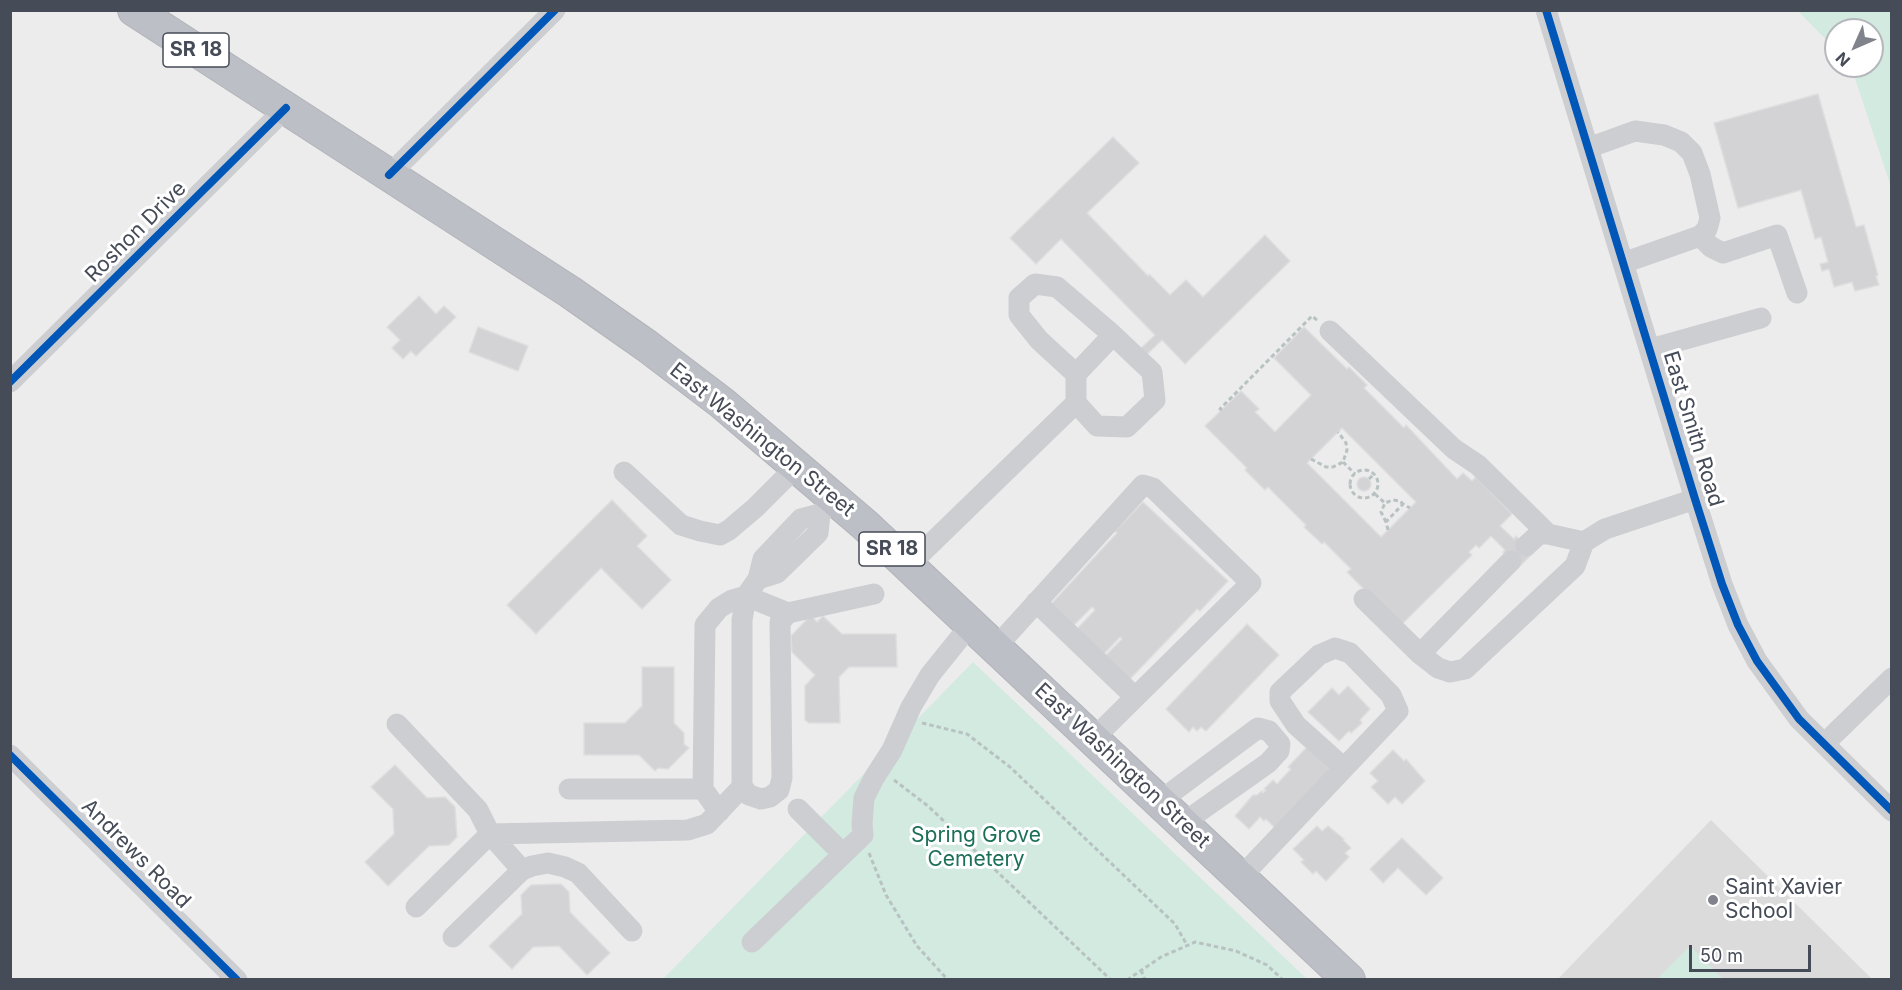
<!DOCTYPE html>
<style>
body{margin:0}
#map{position:relative;width:1902px;height:990px;overflow:hidden;background:#edecec;font-family:Inter,sans-serif}
canvas{display:block}
.frame{position:absolute;inset:0;border:12px solid #454b57;pointer-events:none}
.north{position:absolute;left:1824px;top:18px;width:60px;height:60px;box-sizing:border-box;background:#fff;border:2px solid #b5b7bc;border-radius:50%;rotate:225deg;font-size:16px;font-weight:700;line-height:24px;text-align:center;color:#454b57}
.north::after{content:'';display:block;margin:auto;width:21px;height:27px;background:#80838b;clip-path:polygon(50% 0,100% 100%,50% 72%,0 100%)}
.scale{position:absolute;left:1689px;top:945px;width:122px;height:27px;box-sizing:border-box;border:3px solid #454b57;border-top:0;padding-left:8px;font-size:18px;line-height:21px;white-space:nowrap;color:#454b57;-webkit-text-stroke:4px #fff;paint-order:stroke}
</style>
<div id="map">
<canvas width="1902" height="990"></canvas>
<div class="frame"></div>
<div class="north">N</div>
<div class="scale">50 m</div>
</div>
<script>
const context = document.querySelector('canvas').getContext('2d');
context.lineJoin = 'round';
function paint(path, color) { context.fillStyle = color; context.fill(path, 'evenodd'); }
const poly = rows => new Path2D(rows.map(r => 'M' + r).join(''));
function trace(path, color, width, dash) { context.strokeStyle = color; context.lineWidth = width; context.lineCap = dash ? 'butt' : 'round'; context.setLineDash(dash || []); context.stroke(path); }
function write(font, color, halo, rows, align = 'center') {
  context.font = font + ' Inter,sans-serif'; context.lineWidth = 6; context.setLineDash([]); context.textBaseline = 'middle'; context.strokeStyle = halo; context.fillStyle = color; for (const [text, x, y, turn = 0] of rows) {
    context.save(); context.translate(x, y); context.rotate((+turn || 0) * Math.PI / 180); context.textAlign = isNaN(turn) ? turn : align; if (halo) context.strokeText(text, 0, 0); context.fillText(text, 0, 0); context.restore();
  }
}
paint(poly([
 [1711,820,1872,979,1557,980]
]), '#dbdbdb');
paint(poly([
 [1798,11,1891,11,1891,187,1851,66,1872,66,1872,30,1836,30,1836,50],
 [973,662,1307,979,662,980],
 [1690,946,1723,979,1662,980,1659,977]
]), '#d2eae0');
const building = poly([
 [1818,94,1856,227,1864,225,1878,275,1876,276,1879,285,1855,291,1852,282,1834,287,1829,269,1822,271,1820,264,1828,262,1821,237,1815,239,1801,190,1738,208,1714,123,1818,94],
 [1113,137,1139,163,1087,213,1148,276,1149,274,1170,295,1186,280,1203,297,1265,235,1290,261,1185,364,1162,340,1144,357,1138,351,1155,335,1061,239,1036,264,1010,238,1113,137],
 [419,296,436,314,444,306,456,317,416,356,411,351,403,359,392,348,400,340,387,327,419,296],
 [478,327,528,346,518,371,469,352,478,327],
 [1304,327,1347,369,1349,367,1367,385,1364,388,1404,428,1406,425,1457,479,1463,473,1472,481,1476,477,1512,514,1500,526,1514,539,1516,536,1533,553,1518,568,1503,552,1505,550,1491,536,1479,548,1476,545,1469,552,1472,555,1400,626,1347,572,1351,569,1324,542,1322,544,1304,527,1306,525,1268,487,1265,490,1245,470,1247,468,1205,426,1241,391,1259,409,1255,412,1275,432,1311,395,1274,358,1304,327],
 [1342,428,1416,502,1381,537,1307,463,1342,428],
 '1357 484a7 7 0 1 1 14 0a7 7 0 1 1-14 0Z',
 [612,500,647,536,637,546,671,580,642,609,601,568,536,634,507,605,612,500],
 [1143,502,1228,581,1200,611,1197,609,1130,679,1105,656,1122,639,1120,637,1104,654,1077,629,1095,610,1092,607,1074,625,1051,604,1117,533,1115,531,1143,502],
 [811,615,817,622,823,616,842,634,896,634,897,667,849,667,839,677,840,723,809,723,805,720,805,686,815,675,792,652,791,636,811,615],
 [1247,624,1279,655,1206,731,1201,727,1197,731,1193,727,1189,732,1166,709,1247,624],
 [642,667,674,667,674,723,684,733,684,744,689,748,668,769,658,768,655,771,639,755,584,755,584,723,625,723,642,706,642,667],
 [1348,686,1370,709,1360,720,1362,723,1351,733,1349,731,1339,741,1308,712,1332,688,1339,695,1348,686],
 [1307,747,1330,769,1277,830,1266,819,1264,821,1260,817,1249,829,1235,816,1253,795,1257,795,1262,791,1263,793,1266,790,1264,789,1273,780,1277,784,1291,769,1288,767,1307,747],
 [1393,750,1404,761,1406,759,1425,781,1402,804,1395,797,1388,804,1371,787,1378,781,1370,773,1393,750],
 [395,765,427,798,445,797,455,807,457,837,449,845,429,846,388,886,365,862,394,834,393,809,371,787,395,765],
 [1317,826,1322,831,1328,826,1344,839,1343,840,1351,848,1345,853,1349,857,1326,881,1316,871,1313,874,1301,862,1304,860,1293,849,1317,826],
 [1402,838,1443,878,1426,895,1398,868,1383,883,1370,869,1402,838],
 [561,884,569,892,570,912,610,953,587,975,559,946,533,947,512,969,489,946,522,914,521,895,531,885,561,884]
]);
paint(building, '#d3d3d5');
trace(building, '#dededf', 1.5);
const highway = poly([
 [134,10,570,292,647,346,722,403,865,525,1349,980]
]);
trace(highway, '#b2b4ba', 34);
trace(poly([
 [1222,410,1220,409,1312,316,1318,321],
 [1311,459,1326,467,1333,467,1343,462,1347,450,1346,443,1338,432],
 [1343,462,1355,474],
 '1350 484a14 14 0 1 1 28 0a14 14 0 1 1-28 0Z',
 [1369,479,1374,474],
 [1375,494,1385,503],
 [1386,522,1381,512,1385,503,1393,500,1400,501,1403,504],
 [1388,530,1386,522,1403,504,1410,508],
 [922,723,967,734,1010,767,1175,924,1187,945],
 [894,780,928,806,1111,980],
 [869,853,886,895,917,946,948,980],
 [1141,970,1145,980],
 [1127,980,1161,957,1195,942,1236,951,1267,965,1283,980]
]), '#b8c2c2', 3, [4.5, 3]);
trace(poly([
 [1546,10,1695,499,1722,584,1738,625,1757,661,1799,719,1892,811],
 [1588,148,1635,131,1664,135,1681,142,1692,153,1700,174,1710,218,1707,229,1700,236,1623,263],
 [389,175,555,10],
 [1700,236,1711,247,1723,253,1777,235,1797,293],
 [1330,331,1454,449,1478,465,1548,534],
 [1650,349,1761,318],
 [1076,374,1113,335],
 [10,382,286,108],
 [624,472,681,525,700,531,720,535,729,530,755,508,797,466],
 [820,514,818,533,777,573,758,579,763,559,801,519,820,514,835,498],
 [1526,546,1539,534,1548,534,1584,542],
 [909,565,1076,403,1097,426,1127,427,1155,400,1152,372,1113,335,1057,287,1035,284,1019,298,1019,315,1039,340,1076,374,1076,403],
 [758,579,746,596,742,620,742,787,749,795,761,799,770,797,779,790,782,778,780,622,788,613,874,594],
 [1364,599,1420,654,1438,668,1450,672,1465,669,1575,566,1584,542,1605,529,1695,499],
 [1036,602,1135,697],
 [996,647,1143,485,1153,488,1251,583,1093,739],
 [1420,654,1511,561],
 [397,724,478,810,490,834,688,830,707,824,742,787],
 [1824,744,1892,678],
 [10,755,237,980],
 [569,789,703,789],
 [1160,801,1258,728,1269,731,1280,744,1279,751,1268,763,1183,823],
 [798,809,843,854],
 [719,812,703,789,705,625,719,608,732,600,746,596,788,613],
 [1240,878,1398,711,1391,695,1350,653,1335,648,1319,655,1280,692,1280,701,1296,725,1344,768],
 [416,907,490,834,522,870],
 [453,937,522,870,532,866,548,863,565,867,578,873,632,931],
 [752,942,863,835,862,824,864,798,874,778,892,750,911,707,930,675,971,624]
]), '#cdced2', 21);
trace(highway, '#bcbfc5', 32);
trace(poly([
 [1546,10,1695,499,1722,584,1738,625,1757,661,1799,719,1892,811],
 [389,175,555,10],
 [10,382,286,108],
 [10,755,237,980]
]), '#0057b8', 8);
for (const [x, y, r, color] of [
 [1713,900,6,"#80838b"]
]) { const dot = new Path2D(); dot.arc(x, y, r, 0, 2 * Math.PI); context.fillStyle = color; context.fill(dot); trace(dot, '#fff', 2); }
for (const [x, y, w] of [
 [196,50,66],
 [892,549,66]
]) { const box = new Path2D(); box.roundRect(x - w / 2, y - 17, w, 34, 4.5); context.fillStyle = '#fff'; context.fill(box); trace(box, '#454b57', 1.5); }
write('bold 20px', '#454b57', null, [
 ["SR 18",196,50],
 ["SR 18",892,549]
]);
write('21px', '#454b57', '#fff', [
 ["Roshon Drive",136,232,-45],
 ["East Smith Road",1693,429,73],
 ["East Washington Street",762,440,39],
 ["East Washington Street",1122,766,43],
 ["Andrews Road",136,854,45]
]);
write('21px', '#1d7058', '#fff', [
 ["Spring Grove",976,836],
 ["Cemetery",976,860]
]);
write('21px', '#454b57', '#fff', [
 ["Saint Xavier",1725,888],
 ["School",1725,912]
], 'left');
</script>
